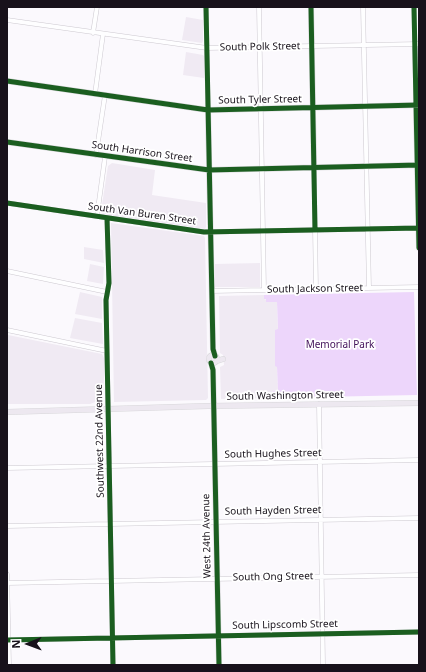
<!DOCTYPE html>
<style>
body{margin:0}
#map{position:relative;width:426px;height:672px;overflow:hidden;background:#fbf9fd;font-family:"Noto Sans",sans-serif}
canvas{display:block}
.frame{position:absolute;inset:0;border:8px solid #18121b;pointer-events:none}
.north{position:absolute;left:8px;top:624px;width:40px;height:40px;-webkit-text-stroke:3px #fff;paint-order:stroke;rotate:269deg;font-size:11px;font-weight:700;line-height:16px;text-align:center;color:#18121b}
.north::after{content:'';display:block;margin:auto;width:14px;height:18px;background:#18121b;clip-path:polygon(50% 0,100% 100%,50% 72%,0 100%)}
</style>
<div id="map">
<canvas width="426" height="672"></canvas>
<div class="frame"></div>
<div class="north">N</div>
</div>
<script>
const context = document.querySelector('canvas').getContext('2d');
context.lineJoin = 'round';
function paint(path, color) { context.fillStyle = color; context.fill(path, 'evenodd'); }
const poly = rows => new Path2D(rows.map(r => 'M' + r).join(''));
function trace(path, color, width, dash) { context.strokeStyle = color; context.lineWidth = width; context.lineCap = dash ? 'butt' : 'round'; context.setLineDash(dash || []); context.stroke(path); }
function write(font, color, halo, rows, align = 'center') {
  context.font = font + ' "Noto Sans",sans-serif'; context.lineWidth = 3.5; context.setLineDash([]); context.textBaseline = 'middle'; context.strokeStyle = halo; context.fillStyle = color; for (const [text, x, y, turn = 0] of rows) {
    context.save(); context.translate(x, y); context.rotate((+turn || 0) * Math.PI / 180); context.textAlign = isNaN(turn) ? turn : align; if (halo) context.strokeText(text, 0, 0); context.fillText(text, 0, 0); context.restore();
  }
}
paint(poly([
 [186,17,203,20,203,41,202,43,182,40],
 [186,52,203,55,204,56,204,78,183,75],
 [112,163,155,170,152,195,206,203,206,227,205,229,103,214,101,211,108,166],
 [111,223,204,236,205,238,208,398,206,400,114,402],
 [84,247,103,250,104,263,84,259],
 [260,263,260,287,215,287,215,264],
 [90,264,104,267,103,284,87,281],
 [80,292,102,297,102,319,75,314],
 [264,295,264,299,277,302,278,330,275,330,275,366,277,366,278,391,273,396,269,396,269,398,221,399,220,367,224,365,223,355,220,353,220,349,219,296],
 [75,318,102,323,103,344,70,338],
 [8,335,102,354,104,358,104,377,103,393,100,399,98,401,90,404,7,404,7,336]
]), '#f0eaf3');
paint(poly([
 [417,47,419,47,419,103,418,103],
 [414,292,417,395,269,398,269,396,273,395,273,391,278,391,277,367,275,366,275,330,278,329,277,302,266,302,266,299,264,299,264,295]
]), '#edd6fb');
const minor = poly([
 [206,7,208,110],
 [259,7,264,290],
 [363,7,369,288],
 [414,7,416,105],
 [7,20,207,48,419,44],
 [93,33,97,7],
 [95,94,103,34],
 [96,155,105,95],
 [314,168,316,289],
 [7,203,204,232,419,228],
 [97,216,105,157],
 [107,218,109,283,106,300,113,665],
 [7,271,107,292],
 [212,291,419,287],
 [7,330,107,351],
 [319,404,323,665],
 [7,468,419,460],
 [7,526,419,518],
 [7,574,9,665],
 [7,583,419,575],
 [7,640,419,632]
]);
const major = poly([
 [311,7,314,168],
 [7,81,208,110,419,105],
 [416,105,419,248],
 [208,110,213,349,215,356],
 [7,142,209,170,419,165],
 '209 359a4 4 0 1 1 8 0a4 4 0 1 1-8 0Z',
 [217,361,223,359],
 [211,363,213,370,219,665],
 [7,412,208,406,419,403]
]);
trace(minor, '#cdc9d0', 5);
trace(major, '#d8d7da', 6);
trace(minor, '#fefeff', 4);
trace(major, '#ede8f0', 5);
trace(poly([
 [206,7,213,349,215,356],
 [311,7,315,230],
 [414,7,419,248],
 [7,81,208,110,419,105],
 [7,142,209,170,419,165],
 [7,203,204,232,419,228],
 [107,218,109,283,106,300,113,665],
 [211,363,213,370,219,665],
 [7,640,419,632]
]), '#1b5e20', 5);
write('10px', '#18121b', '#fff', [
 ["South Polk Street",260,47,-1],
 ["South Tyler Street",260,100,-1],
 ["South Harrison Street",142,152,8],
 ["South Van Buren Street",142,214,8],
 ["South Jackson Street",315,289,-1],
 ["South Washington Street",285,396,-1],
 ["Southwest 22nd Avenue",100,441,-91],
 ["South Hughes Street",273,454,-1],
 ["South Hayden Street",273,511,-1],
 ["West 24th Avenue",207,536,-91],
 ["South Ong Street",273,577,-1],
 ["South Lipscomb Street",285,625,-1]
]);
write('10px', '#410e58', '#fff', [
 ["Memorial Park",340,345]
]);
</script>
